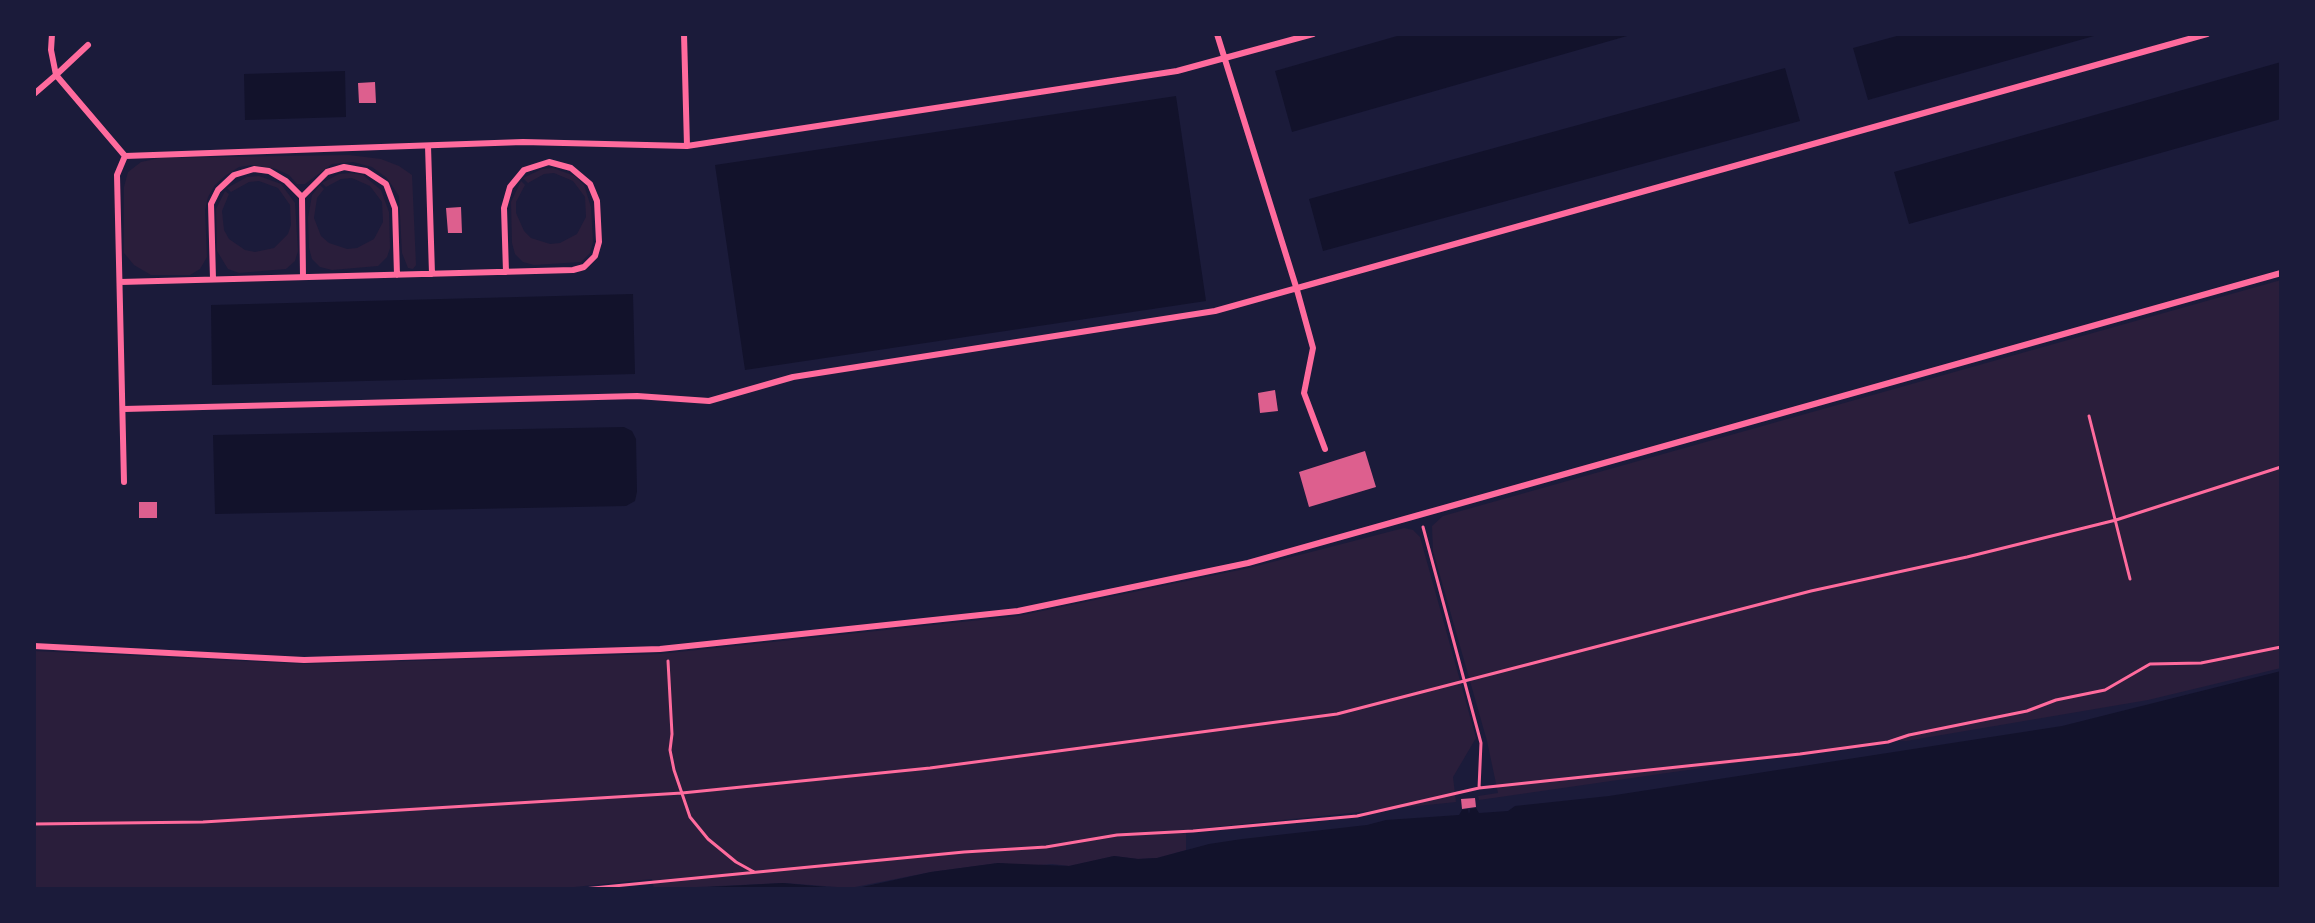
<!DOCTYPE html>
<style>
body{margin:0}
#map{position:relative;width:2315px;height:923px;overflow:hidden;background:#1b1b3a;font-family:"Sofia Sans Condensed",sans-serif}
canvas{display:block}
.frame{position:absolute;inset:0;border:36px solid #1b1b3a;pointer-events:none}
</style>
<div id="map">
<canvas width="2315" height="923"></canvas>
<div class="frame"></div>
</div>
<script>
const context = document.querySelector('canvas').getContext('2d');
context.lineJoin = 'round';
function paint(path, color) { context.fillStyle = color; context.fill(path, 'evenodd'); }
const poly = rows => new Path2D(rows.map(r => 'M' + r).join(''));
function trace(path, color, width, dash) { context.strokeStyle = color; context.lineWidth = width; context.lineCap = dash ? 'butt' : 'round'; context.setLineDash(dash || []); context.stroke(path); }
paint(poly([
 [349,155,381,159,399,166,412,175,416,265,413,269,408,268,402,253,399,196,387,178,372,167,353,162,332,164,305,184,297,184,289,175,276,169,252,165,239,167,225,176,215,185,208,197,205,210,207,257,200,269,190,275,151,275,134,265,124,253,124,187,128,172,141,162,160,158],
 [553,168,575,176,584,185,591,207,593,242,590,253,581,262,534,265,523,262,515,254,512,243,511,202,521,181,525,185,516,202,516,213,524,231,531,238,550,244,560,243,577,234,586,217,585,197,573,181,554,173,544,174,528,183,523,178,542,169],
 [351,173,363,175,381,190,389,212,390,248,387,257,378,266,332,270,320,267,312,259,309,248,308,218,312,195,320,185,324,189,317,198,314,218,321,236,329,243,347,249,357,248,374,239,383,222,382,202,370,186,352,178,341,179,326,187,322,183,339,174],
 [259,176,281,184,295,203,298,251,295,261,286,269,239,273,228,269,217,251,216,209,225,191,229,194,222,211,224,230,229,239,245,250,255,252,274,248,288,234,291,225,290,205,278,188,259,181,249,182,231,192,227,188,247,177],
 [2281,280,2281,668,2148,700,1906,741,1896,740,1479,800,1478,796,1498,793,1487,741,1433,551,1432,526,1443,516],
 [1404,528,1413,530,1420,537,1476,738,1453,777,1456,802,1186,830,1186,850,1157,858,1138,859,1114,856,1069,866,1052,864,1027,866,998,863,931,872,850,888,784,883,654,889,652,879,555,889,34,889,34,651,303,664,659,654,1018,616,1249,568]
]), '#2a1e3b');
paint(poly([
 [1404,34,1634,34,1292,132,1275,71],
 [1904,34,2101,34,1868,100,1853,48],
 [2281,62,2281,119,1909,224,1894,172],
 [1785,68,1800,121,1323,251,1309,199],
 [345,71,346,117,245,120,244,74],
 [1176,96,1206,301,745,370,715,165],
 [633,294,635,374,212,385,211,305],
 [624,427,632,431,636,439,637,492,635,501,626,506,215,514,213,435],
 [2281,671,2281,889,671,889,783,883,837,888,862,887,931,872,998,863,1069,866,1114,856,1138,859,1157,858,1209,844,1242,839,1367,825,1386,820,1459,815,1462,810,1468,809,1469,814,1470,809,1476,808,1479,813,1508,811,1515,806,1609,796,2062,726]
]), '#12122b');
paint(poly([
 [375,82,376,103,359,103,358,83],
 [461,207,462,233,448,233,446,208],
 [1275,390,1278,411,1260,413,1258,393],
 [1365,451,1376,487,1309,507,1299,472],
 [139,502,157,502,157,518,139,518],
 [1475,798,1476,807,1462,809,1461,799]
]), '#dd5f8e');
trace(poly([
 [2089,416,2130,579],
 [1423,527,1481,743,1479,788],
 [668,661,672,734,670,750,674,770,690,817,708,839,736,862,754,872],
 [34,824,203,822,682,793,930,768,1337,714,1811,591,1967,557,2116,520,2281,467],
 [583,889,964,852,1046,847,1117,835,1193,831,1357,816,1479,788,1800,754,1888,742,1909,735,2027,711,2056,700,2105,690,2150,664,2201,663,2281,647]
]), '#ff6b9d', 3);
trace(poly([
 [52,34,51,50,56,75],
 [684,34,687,146],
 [1217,34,1297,290,1313,348,1304,393,1325,449],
 [56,75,88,45],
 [34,94,56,75,125,156,117,175,124,482],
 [428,146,432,274],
 [125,156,523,142,687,146,1177,71,1313,34],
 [302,197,303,277],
 [213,279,211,204,218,190,234,175,254,169,269,171,286,181,302,197,327,172,344,167,366,171,386,184,395,208,397,275],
 [120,282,573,270,584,267,595,256,599,242,597,201,590,184,571,168,549,162,524,170,510,187,504,208,506,272],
 [124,409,637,396,709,401,793,377,1215,311,2207,34],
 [34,646,304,660,660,649,1018,611,1248,563,2281,273]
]), '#ff6b9d', 6);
</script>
